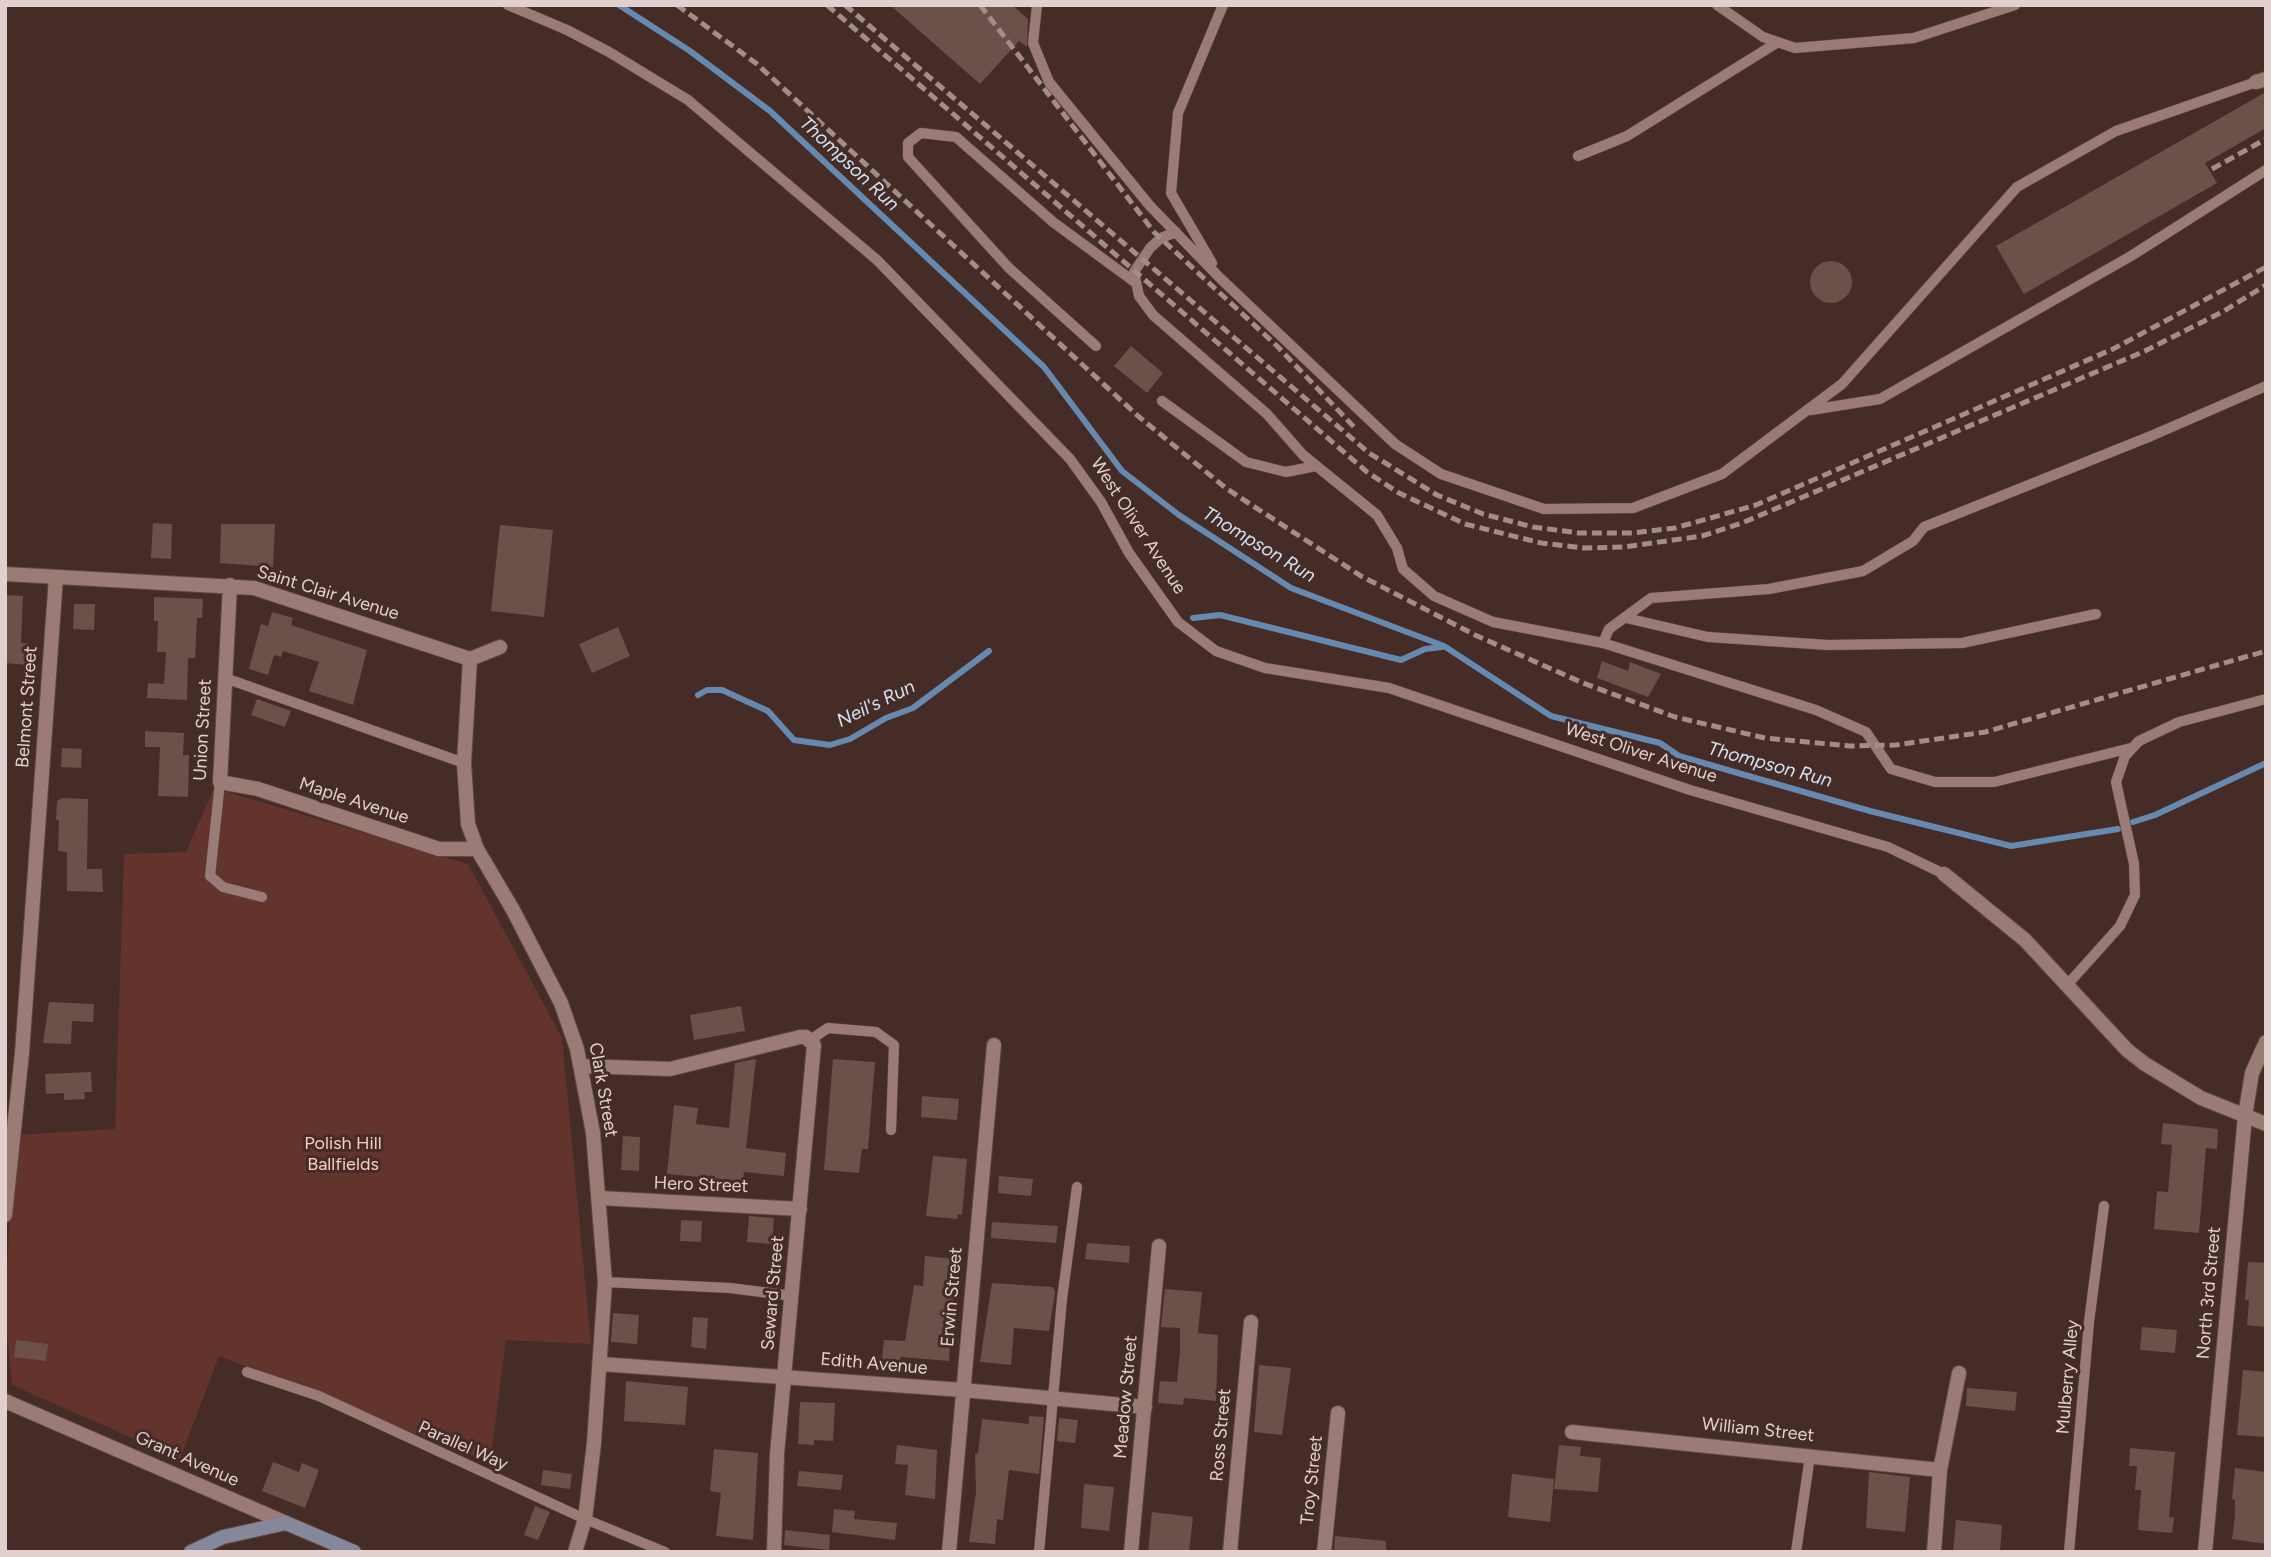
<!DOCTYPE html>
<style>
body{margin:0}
#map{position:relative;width:2271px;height:1557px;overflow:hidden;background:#462c27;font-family:Figtree,sans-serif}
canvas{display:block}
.frame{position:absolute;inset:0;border:7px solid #e1d0cd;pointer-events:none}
</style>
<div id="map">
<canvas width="2271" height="1557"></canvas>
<div class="frame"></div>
</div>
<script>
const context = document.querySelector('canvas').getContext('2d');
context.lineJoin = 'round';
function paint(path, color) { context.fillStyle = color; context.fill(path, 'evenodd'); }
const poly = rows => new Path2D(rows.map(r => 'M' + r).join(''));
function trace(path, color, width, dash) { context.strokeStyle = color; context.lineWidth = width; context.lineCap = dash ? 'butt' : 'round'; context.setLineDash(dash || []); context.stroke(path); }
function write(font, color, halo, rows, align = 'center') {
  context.font = font + ' Figtree,sans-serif'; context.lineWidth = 6; context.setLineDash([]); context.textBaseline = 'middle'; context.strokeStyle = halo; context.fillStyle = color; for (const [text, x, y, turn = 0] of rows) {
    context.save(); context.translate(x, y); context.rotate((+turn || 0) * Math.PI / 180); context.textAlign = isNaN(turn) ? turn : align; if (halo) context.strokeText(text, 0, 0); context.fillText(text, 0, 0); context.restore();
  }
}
paint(poly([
 [214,788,468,864,562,1038,591,1344,506,1340,490,1463,219,1356,180,1459,12,1385,5,1311,14,1135,115,1129,124,854,186,852]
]), '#62342c');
trace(poly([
 [619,5,690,51,770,111,1044,367,1122,471,1179,515,1291,588,1444,646,1551,716,1660,743,1679,756,1870,811,2011,846,2118,829],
 [1193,618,1220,615,1401,660,1425,649,1442,647],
 [698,695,707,690,722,690,768,711,794,740,830,745,850,739,886,718,913,708,989,651],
 [2133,822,2155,815,2266,763]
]), '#6689af', 6);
paint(poly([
 [890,5,1012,5,1028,19,1027,47,1019,41,980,84],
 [2266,92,2266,128,2205,163,2217,183,2024,294,1996,246],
 '1810 282a21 21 0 1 1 42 0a21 21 0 1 1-42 0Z',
 [1131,346,1163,373,1147,393,1114,366],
 [153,523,172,524,171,559,151,558],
 [221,524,275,524,273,567,220,563],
 [500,525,553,530,544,617,491,611],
 [5,595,23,596,21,643,28,643,27,665,5,663],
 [154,597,203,599,202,618,197,618,195,658,188,658,187,700,147,698,148,683,164,684,166,652,157,652,158,621,154,621],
 [74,604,95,604,94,630,73,629],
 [272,612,293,618,291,625,367,650,353,705,309,691,319,662,283,651,281,657,274,655,268,675,249,669,261,624,268,626],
 [618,627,630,656,592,673,579,644],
 [1602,661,1628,671,1630,662,1661,674,1648,697,1597,678],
 [257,699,291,711,285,727,251,715],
 [145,731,184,733,183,755,189,755,188,797,158,796,160,747,145,747],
 [62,748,82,749,81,768,61,767],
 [62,798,88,799,87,869,102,869,103,892,67,891,67,852,58,851,59,820,56,820,57,801],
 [49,1002,94,1004,93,1022,72,1021,71,1044,43,1043],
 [741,1006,745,1031,694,1040,690,1015],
 [756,1059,746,1148,786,1153,784,1176,744,1172,743,1181,667,1174,674,1105,698,1108,696,1124,729,1128,735,1063],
 [833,1059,875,1062,868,1149,862,1149,859,1173,824,1170],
 [91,1072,92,1092,84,1092,85,1099,64,1100,64,1093,46,1094,45,1074],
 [922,1096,959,1099,957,1120,921,1117],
 [2163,1123,2218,1129,2217,1149,2206,1148,2199,1233,2154,1229,2157,1191,2168,1192,2172,1145,2161,1144],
 [623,1136,640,1137,639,1171,621,1170],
 [933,1156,967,1159,962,1215,958,1214,957,1219,926,1216],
 [999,1176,1033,1179,1031,1196,998,1193],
 [749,1216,774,1218,772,1244,747,1242],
 [681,1220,702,1221,701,1242,680,1241],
 [992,1222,1058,1226,1056,1243,991,1238],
 [1087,1243,1130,1246,1129,1263,1085,1259],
 [925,1256,956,1259,949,1361,901,1357,900,1361,882,1359,884,1340,905,1341,914,1285,923,1286],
 [2248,1262,2266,1263,2266,1327,2247,1325,2249,1300,2245,1300],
 [992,1283,1053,1287,1055,1293,1049,1331,1014,1328,1011,1365,980,1362],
 [1165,1289,1202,1292,1198,1333,1218,1335,1216,1401,1184,1398,1183,1405,1158,1403,1160,1381,1177,1382,1180,1351,1180,1328,1161,1327],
 [613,1313,639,1315,637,1344,611,1342],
 [693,1317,708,1318,706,1349,691,1347],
 [2142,1327,2177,1330,2175,1353,2140,1350],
 [16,1340,48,1344,46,1361,14,1357],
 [1259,1365,1291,1368,1282,1435,1254,1432],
 [2243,1370,2266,1372,2266,1437,2237,1435],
 [626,1381,688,1387,685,1425,624,1421],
 [1967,1388,2017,1392,2015,1411,1966,1406],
 [800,1402,835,1403,833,1441,814,1440,814,1445,798,1444],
 [1029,1416,1044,1417,1039,1474,1009,1470,1003,1520,997,1519,995,1544,969,1542,976,1492,975,1453,978,1454,982,1419,1029,1424],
 [1059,1418,1078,1420,1075,1443,1057,1441],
 [897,1445,937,1450,935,1499,905,1495,908,1465,895,1464],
 [1559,1445,1581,1447,1580,1456,1601,1458,1598,1492,1554,1489],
 [2130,1448,2175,1452,2169,1517,2174,1518,2172,1533,2138,1530,2141,1490,2135,1490,2137,1466,2129,1466],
 [714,1449,758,1453,753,1540,716,1536,721,1493,710,1491],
 [273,1462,299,1472,302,1463,319,1470,305,1508,262,1491],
 [2235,1468,2266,1472,2266,1544,2232,1539,2235,1516,2235,1500,2232,1499],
 [543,1470,572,1474,570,1489,541,1485],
 [799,1471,843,1475,841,1490,797,1486],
 [1869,1472,1910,1477,1905,1532,1866,1528],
 [1512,1474,1554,1479,1550,1522,1508,1517],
 [1084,1484,1114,1487,1109,1531,1081,1528],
 [535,1506,550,1512,538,1540,524,1535],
 [834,1509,855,1511,854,1519,897,1523,895,1540,832,1532],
 [1152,1512,1193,1517,1189,1552,1148,1552],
 [1956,1520,2002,1525,2000,1552,1953,1552],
 [785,1530,830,1535,829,1550,784,1545],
 [1335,1536,1386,1541,1386,1552,1334,1552]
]), '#6c504a');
const lane = poly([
 [508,5,567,30,609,52,688,100,877,260,1070,459,1101,502,1129,553,1178,622,1216,651,1265,668,1389,688,1690,790,1888,847,1944,874],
 [1037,5,1033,43,1049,82,1150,206,1221,279,1395,444,1441,474,1544,509,1633,508,1722,474,1842,384,2017,187,2116,131,2256,82],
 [1717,5,1763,37,1795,48,1914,38,2015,5],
 [1578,156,1627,136,1778,42],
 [1176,232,1161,238,1150,248,1134,272,1139,296,1153,315,1267,414,1303,455,1377,515,1397,548,1403,569,1434,596,1493,622,1603,643,1816,710,1866,732,1891,769,1935,782,1994,782,2131,748],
 [1212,263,1171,193,1178,113,1223,5],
 [1096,346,1009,268,908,157,908,143,921,133,956,137,1053,222,1136,283],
 [1162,401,1246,462,1286,472,1316,466],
 [1811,410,1880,399,2131,256,2266,170],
 [1626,618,1708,637,1828,645,1962,643,2096,614],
 [1603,643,1609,629,1651,598,1769,589,1863,571,1913,541,1924,527,2151,436,2266,386],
 [225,678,464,763],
 [220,782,210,876,223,887,262,897],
 [2068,984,2120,926,2135,895,2134,864,2116,782,2125,756,2139,741,2179,722,2266,699],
 [810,1040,828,1028,876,1032,894,1045,891,1130],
 [605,1282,730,1288,793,1296],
 [247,1372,319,1396,585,1519,665,1552],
 [1039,1552,1062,1299,1077,1187],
 [1796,1552,1810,1456],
 [2069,1552,2089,1322,2104,1206]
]);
const street = poly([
 [2256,82,2266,79],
 [5,574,254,588,470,659,500,647],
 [230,585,220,782,258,789,439,849,477,849],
 [470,659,464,763,468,824,477,849,513,910,561,1003,577,1049,593,1133,605,1282,594,1443,585,1519,575,1552],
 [1944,874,2025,940,2127,1050,2145,1064,2201,1098,2266,1124],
 [582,1066,670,1069,800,1037,806,1037,814,1045,777,1454,774,1552],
 [600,1198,800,1209],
 [5,1215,22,1053,56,577],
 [601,1364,963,1390,1145,1407],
 [5,1401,286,1523],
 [1572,1432,1940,1470],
 [949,1552,994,1045],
 [1131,1552,1159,1246],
 [1230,1552,1251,1322],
 [1324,1552,1338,1413],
 [1934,1552,1940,1470,1959,1373],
 [2205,1552,2245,1116,2252,1073,2266,1042]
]);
const secondary = poly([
 [191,1552,223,1537,286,1523,354,1552]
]);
trace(lane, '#5e4945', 11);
trace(street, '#5e4945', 16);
trace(secondary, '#5e4945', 16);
trace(lane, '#9a7b76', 10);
trace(street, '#9a7b76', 14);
trace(secondary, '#85879a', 14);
trace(poly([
 [677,5,757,64,1138,416,1227,489,1361,576,1475,635,1583,683,1675,717,1765,738,1850,746,1896,745,1985,732,2266,651],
 [827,5,1367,472,1399,493,1465,524,1541,543,1584,548,1624,547,1702,536,1742,523,2145,351,2224,311,2266,285],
 [845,5,1369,453,1437,495,1483,514,1533,527,1579,533,1632,533,1675,528,1756,505,2113,349,2266,267],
 [980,5,1154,232,1277,346,1356,429],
 [2212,169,2266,139]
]), '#a28d89', 5, [10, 5]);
write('18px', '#e1d0cd', '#462c27', [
 ["West Oliver Avenue",1138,526,57],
 ["Saint Clair Avenue",328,593,17],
 ["Belmont Street",27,707,-86],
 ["Union Street",203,730,-87],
 ["West Oliver Avenue",1641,753,18],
 ["Maple Avenue",354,801,18],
 ["Clark Street",603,1090,80],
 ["Hero Street",701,1185,2],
 ["Seward Street",773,1293,-85],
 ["North 3rd Street",2209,1293,-85],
 ["Erwin Street",952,1297,-85],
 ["Edith Avenue",874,1364,5],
 ["Mulberry Alley",2068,1377,-85],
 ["Meadow Street",1126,1397,-85],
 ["William Street",1758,1430,6],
 ["Ross Street",1221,1435,-85],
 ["Parallel Way",463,1446,24],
 ["Grant Avenue",187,1459,24],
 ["Troy Street",1312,1480,-84]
]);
write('18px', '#facbc2', '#462c27', [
 ["Polish Hill",343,1144],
 ["Ballfields",343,1165]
]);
write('italic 19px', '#d2e1f1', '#462c27', [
 ["Thompson Run",849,164,43],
 ["Thompson Run",1259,545,31],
 ["Neil's Run",876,704,-26],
 ["Thompson Run",1770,765,15]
]);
</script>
